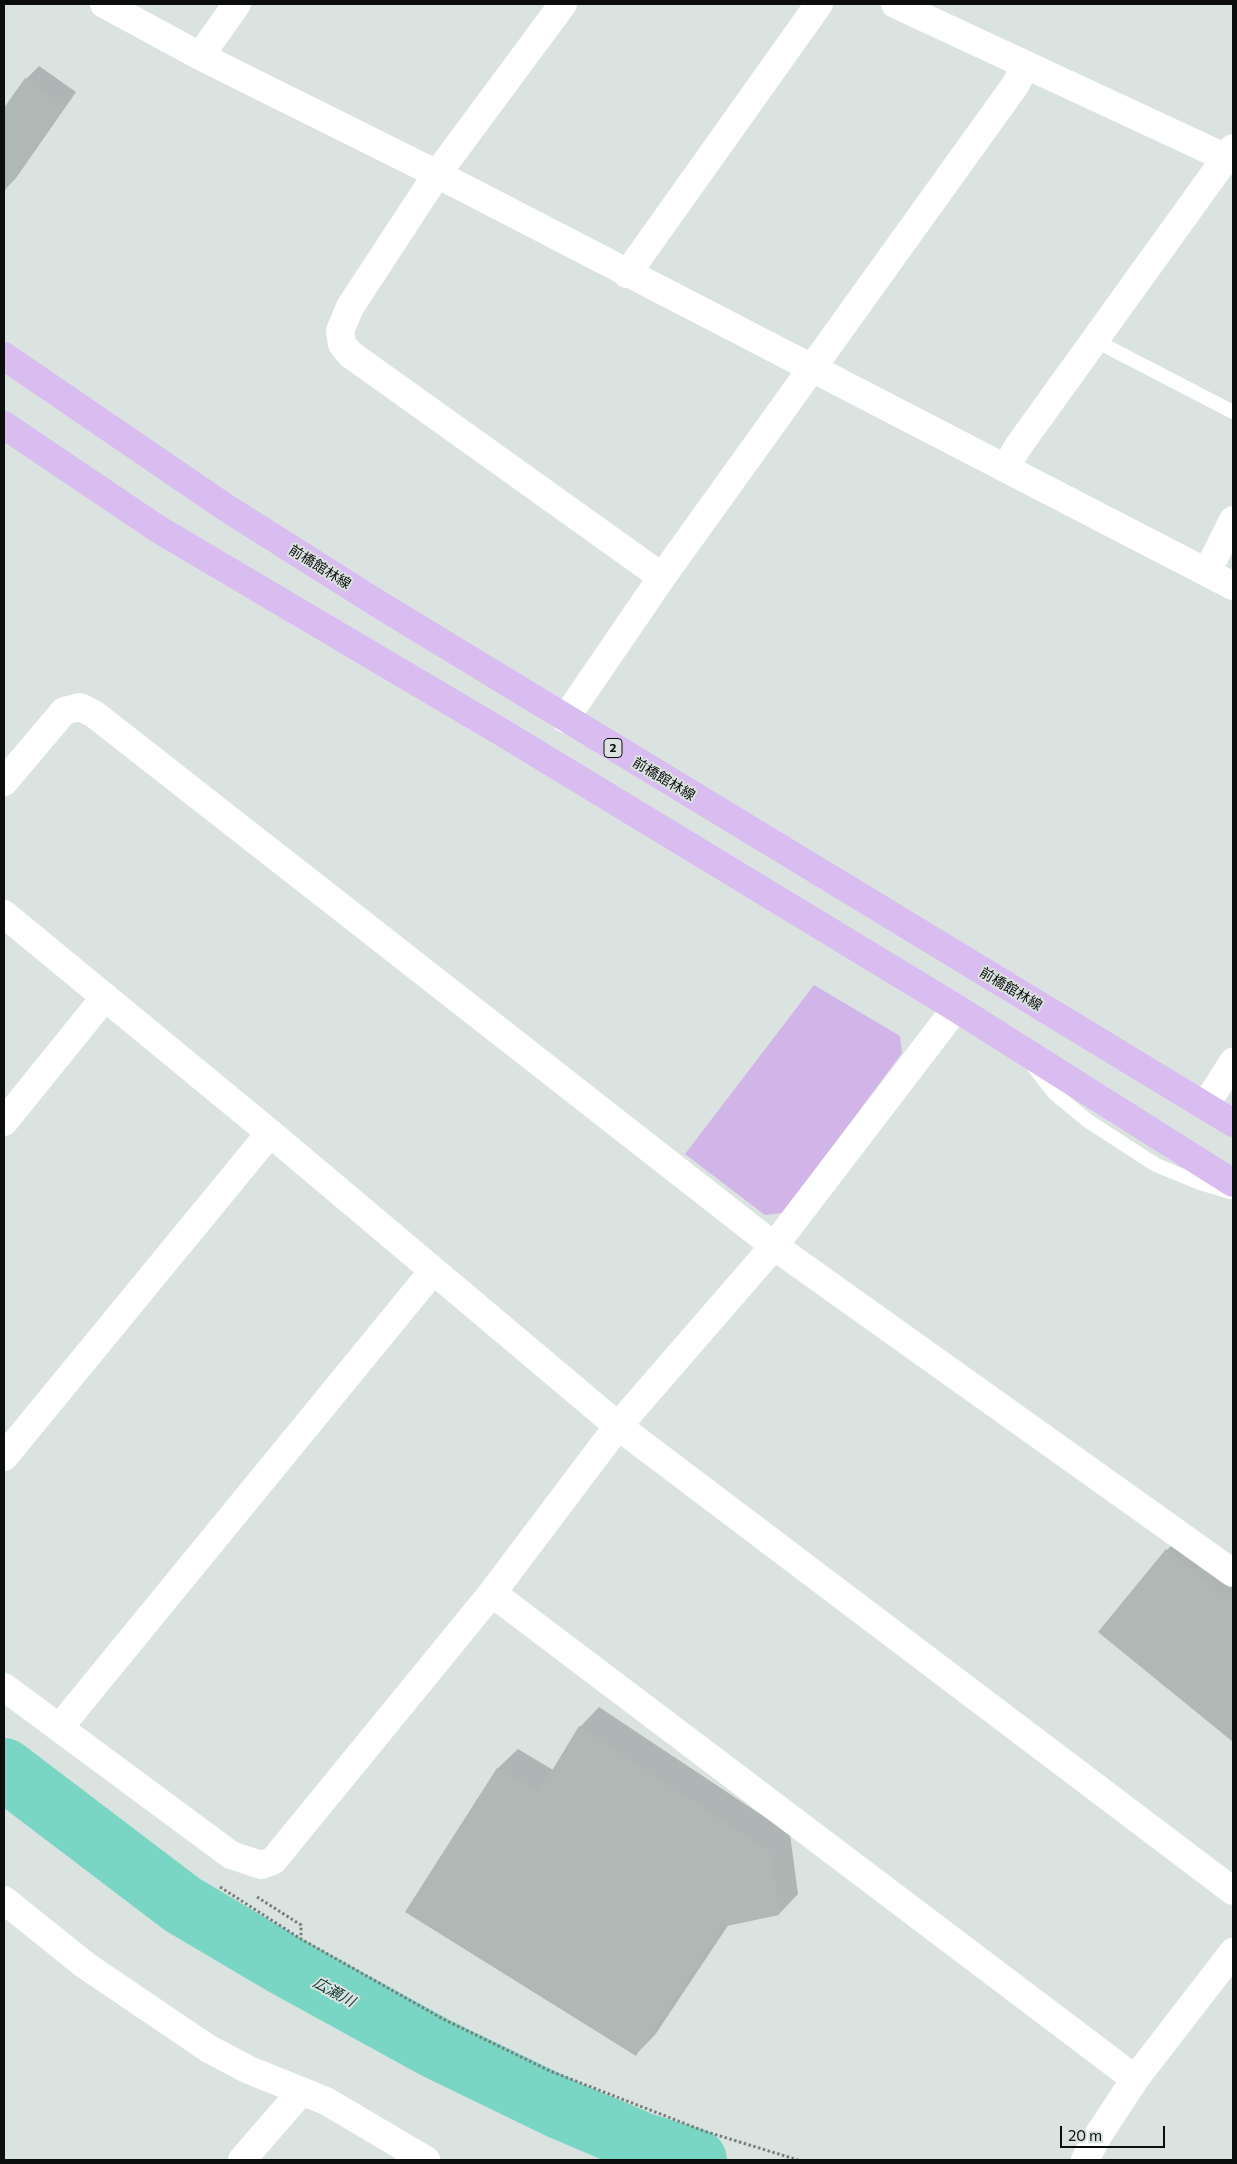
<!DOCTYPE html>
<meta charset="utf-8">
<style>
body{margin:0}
#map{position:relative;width:1237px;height:2164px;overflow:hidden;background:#dbe3e1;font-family:Commissioner,sans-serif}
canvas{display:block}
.frame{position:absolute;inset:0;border:5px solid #0b0e0d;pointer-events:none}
.scale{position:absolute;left:1060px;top:2126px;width:105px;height:22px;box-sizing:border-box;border:2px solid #0b0e0d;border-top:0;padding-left:6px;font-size:15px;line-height:18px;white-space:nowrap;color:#0b0e0d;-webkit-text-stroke:4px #dbe3e1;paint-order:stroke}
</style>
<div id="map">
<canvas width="1237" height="2164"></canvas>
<div class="frame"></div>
<div class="scale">20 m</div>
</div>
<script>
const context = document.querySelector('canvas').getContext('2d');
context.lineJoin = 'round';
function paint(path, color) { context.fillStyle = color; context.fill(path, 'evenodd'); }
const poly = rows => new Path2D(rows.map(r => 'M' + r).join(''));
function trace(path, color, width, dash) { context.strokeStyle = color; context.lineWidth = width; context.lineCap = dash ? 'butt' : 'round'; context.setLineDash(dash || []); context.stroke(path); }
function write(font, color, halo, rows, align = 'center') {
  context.font = font + ' Commissioner,"Noto Sans JP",sans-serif'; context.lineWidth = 4; context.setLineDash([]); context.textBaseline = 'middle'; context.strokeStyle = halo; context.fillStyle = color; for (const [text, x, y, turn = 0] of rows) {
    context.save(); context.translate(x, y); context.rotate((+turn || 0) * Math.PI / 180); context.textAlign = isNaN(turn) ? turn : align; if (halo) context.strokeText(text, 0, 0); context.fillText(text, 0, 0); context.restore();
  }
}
paint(poly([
 [814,985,900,1036,902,1053,783,1213,765,1215,685,1154]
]), '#d1b5e8');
paint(poly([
 [39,66,76,92,16,178,4,190,4,110,26,79],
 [1186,1531,1233,1569,1233,1741,1099,1632,1167,1550],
 [599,1707,790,1834,798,1894,779,1914,729,1924,655,2035,636,2054,406,1912,498,1768,518,1749,553,1770,580,1727]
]), '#0003');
trace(poly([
 [4,1769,183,1905,283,1964,436,2048,562,2109,644,2144,696,2160]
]), '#79d6c4', 62);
paint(poly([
 [25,78,64,106,4,192,4,108],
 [1166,1549,1233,1604,1233,1742,1098,1632],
 [579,1726,771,1853,779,1915,722,1927,636,2056,405,1912,497,1768,539,1792]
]), '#b0b8b6');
trace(poly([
 [220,1887,301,1939,443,2019,550,2071,704,2131,798,2160],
 [257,1897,301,1925,301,1938]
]), '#777d7b', 3, [2.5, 2.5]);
trace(poly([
 [1096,341,1233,412],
 [1033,1066,1054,1093,1088,1121,1156,1165,1200,1183,1230,1192]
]), '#fff', 14);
trace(poly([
 [104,4,200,56,437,174,1233,586],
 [563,4,437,174,350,307,340,331,342,344,350,354,662,577],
 [895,4,1233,161],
 [200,56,237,4],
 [627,274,819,4],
 [1006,468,1017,448,1233,148],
 [1207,572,1233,520],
 [565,719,662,577,1016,84,1025,65],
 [4,782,64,711,80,707,94,714,774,1246,1233,1573],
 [4,914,270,1133,618,1426,1233,1891],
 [1205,1106,1233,1062],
 [4,1122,105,997],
 [4,1457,270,1133],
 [492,1593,1135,2079],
 [4,1687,231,1855,261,1865,273,1861,492,1593,618,1426,774,1246,956,1008],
 [59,1728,433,1271],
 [4,1900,85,1965,209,2049,249,2070,326,2101,426,2160],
 [242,2160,301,2092]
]), '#fff', 28);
trace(poly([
 [1085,2160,1097,2137,1135,2079,1233,1952]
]), '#fff', 28);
trace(poly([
 [4,356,225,507,380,605,1233,1123],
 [4,425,158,529,503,733,956,1008,1233,1183]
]), '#d9bcf0', 28);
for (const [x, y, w] of [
 [613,748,18]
]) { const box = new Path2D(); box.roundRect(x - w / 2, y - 9.5, w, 19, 4); context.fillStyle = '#dbe3e1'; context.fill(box); trace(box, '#0b0e0d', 1); }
write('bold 12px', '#0b0e0d', null, [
 ["2",613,748]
]);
write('14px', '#0b0e0d', '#dbe3e1', [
 ["前橋館林線",320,567,32],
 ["前橋館林線",664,779,31],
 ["前橋館林線",1011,989,31]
]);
write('italic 15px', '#0d3932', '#dbe3e1', [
 ["広瀬川",334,1992,29]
]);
</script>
